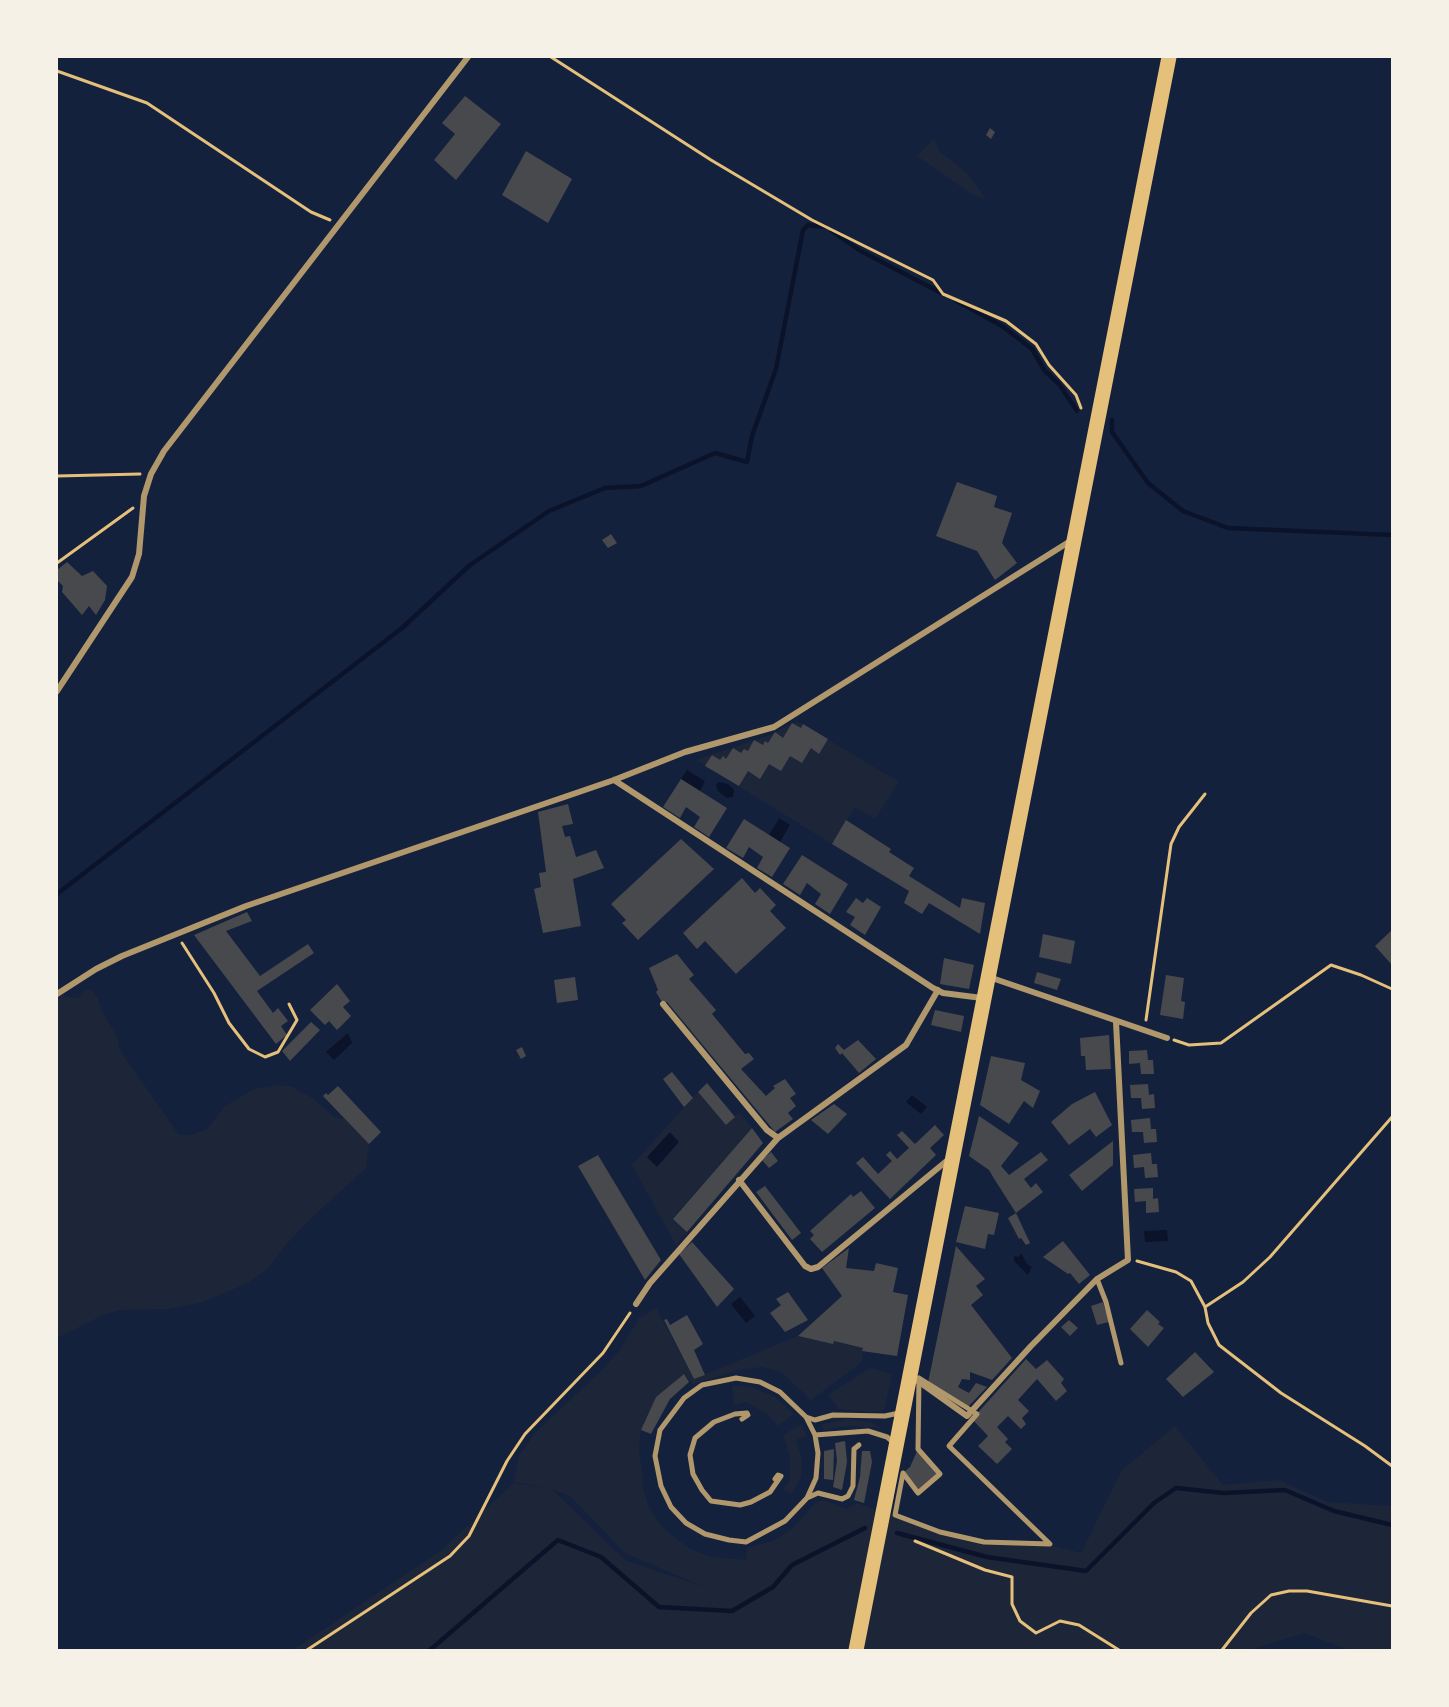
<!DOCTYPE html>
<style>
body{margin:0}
#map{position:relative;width:1449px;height:1707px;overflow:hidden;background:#14213d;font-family:"Space Grotesk",sans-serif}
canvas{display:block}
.frame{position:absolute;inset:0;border:58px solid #f6f1e7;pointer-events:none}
</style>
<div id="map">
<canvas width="1449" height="1707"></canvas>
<div class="frame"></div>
</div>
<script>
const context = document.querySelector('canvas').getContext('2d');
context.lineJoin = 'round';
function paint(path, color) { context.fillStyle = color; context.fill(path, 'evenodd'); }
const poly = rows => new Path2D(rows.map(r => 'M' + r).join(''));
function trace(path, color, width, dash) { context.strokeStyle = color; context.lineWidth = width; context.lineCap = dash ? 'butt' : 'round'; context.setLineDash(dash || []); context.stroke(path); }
paint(poly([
 [934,138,939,151,969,175,986,199,973,195,917,156],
 [797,721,899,782,875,819,855,807,832,844,696,760,770,735],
 [86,989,92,991,98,999,101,1010,119,1040,118,1046,123,1055,179,1135,191,1135,207,1129,224,1107,254,1089,279,1085,292,1087,314,1099,334,1117,345,1119,369,1144,366,1168,305,1224,283,1248,269,1267,248,1283,203,1302,169,1309,121,1310,105,1314,57,1338,57,992,68,997,79,998],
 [698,1092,726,1125,739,1112,752,1128,673,1218,687,1232,676,1245,632,1165],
 [656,1308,694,1379,798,1336,833,1344,834,1341,863,1348,862,1362,811,1400,781,1372,762,1367,738,1370,693,1384,684,1374,656,1397,641,1430,639,1447,644,1492,650,1510,665,1530,690,1549,712,1557,746,1560,747,1548,773,1541,793,1528,816,1502,824,1500,847,1509,857,1503,940,1532,984,1542,1051,1545,1081,1553,1122,1470,1175,1426,1223,1485,1279,1480,1327,1502,1392,1506,1392,1650,1349,1650,1304,1633,1250,1650,293,1650,439,1552,514,1483,552,1489,625,1560,704,1587,625,1553,570,1496,552,1489,514,1482,519,1456,535,1433,600,1372,620,1350,639,1318],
 [870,1368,892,1374,884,1410,870,1412,839,1409,848,1419,870,1422,881,1428,853,1426,876,1455,852,1425,824,1430,822,1427,823,1424,847,1419,828,1395],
 [732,1385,751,1387,774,1396,794,1414,778,1426,767,1414,746,1402,734,1405],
 [801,1424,807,1436,796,1440,802,1460,801,1476,792,1494,783,1489,790,1480,790,1456,783,1435]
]), '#1d2539');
paint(poly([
 [687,770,705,781,700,791,681,779],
 [719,782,728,784,734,790,733,797,727,798,718,791,716,785],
 [779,818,790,825,780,842,769,835],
 [348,1033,352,1043,334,1060,326,1052],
 [912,1095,927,1107,921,1114,906,1102],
 [670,1132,679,1142,657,1167,647,1157],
 [1167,1230,1168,1241,1145,1242,1144,1231],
 [1021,1253,1027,1264,1032,1267,1028,1275,1014,1261,1014,1256,1019,1257],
 [740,1297,755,1316,746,1323,731,1304]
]), '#0b132b');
trace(poly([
 [832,231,859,250,945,295],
 [955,300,1002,326,1032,349,1045,371,1059,384,1077,411],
 [1112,420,1112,432,1148,483,1183,511,1228,528,1392,535],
 [57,894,402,628,470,565,549,511,605,488,641,486,715,453,747,462,752,436,776,369,803,230,808,225,825,227],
 [897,1533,987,1557,1086,1571,1154,1503,1176,1488,1224,1493,1285,1490,1334,1511,1392,1525],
 [430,1650,558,1540,601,1557,659,1607,732,1611,773,1587,792,1565,865,1528]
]), '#0b132b', 4.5);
paint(poly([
 [465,96,501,124,456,180,434,160,455,134,442,123],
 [990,128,995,132,991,139,986,135],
 [526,151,572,179,548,223,502,195],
 [957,482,997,496,994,507,1012,513,1002,543,1017,563,995,580,977,551,936,536],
 [611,534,617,543,608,548,602,540],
 [67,562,82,576,93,571,107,586,105,600,96,615,89,606,82,615,62,592,63,586,57,580,57,570],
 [792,723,801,728,803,724,828,739,819,754,811,748,802,763,790,756,781,771,769,764,760,779,748,771,739,786,705,766,712,755,720,760,723,756,726,759,733,748,741,753,744,749,748,751,754,740,763,745,765,741,768,743,775,732,783,738],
 [681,779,727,808,709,837,694,827,700,817,686,807,680,818,663,807],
 [568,804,573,824,562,826,565,837,570,836,576,857,596,850,604,868,573,879,581,926,543,933,534,889,541,887,539,873,546,872,538,812],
 [744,819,790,848,772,877,757,868,763,857,749,847,743,858,726,848],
 [846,820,891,849,889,852,914,868,909,876,960,908,962,898,985,903,980,934,929,903,922,914,904,903,909,891,832,844],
 [681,839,714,869,638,940,622,923,626,920,611,904],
 [802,855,848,884,830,914,815,904,821,894,807,883,800,895,783,884],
 [742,878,755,893,760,888,776,905,770,911,786,928,736,974,705,941,697,949,683,933],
 [856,898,863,903,867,898,881,907,865,935,850,925,855,917,846,912],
 [247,912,252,921,226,931,260,976,308,944,314,953,257,991,273,1013,278,1008,288,1021,281,1026,287,1035,276,1044,194,935],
 [1392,930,1392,965,1375,946],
 [1043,934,1075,941,1071,964,1039,957],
 [677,954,694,975,689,979,716,1010,712,1014,745,1054,749,1053,754,1059,741,1069,766,1096,775,1088,773,1086,785,1079,796,1094,790,1098,796,1106,788,1113,793,1119,775,1132,667,1002,663,1004,656,992,658,990,649,968],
 [944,958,974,965,969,989,940,984],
 [1037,972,1061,979,1057,990,1034,983],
 [1166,975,1184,978,1181,1001,1185,1002,1183,1019,1160,1015],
 [575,977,578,1000,557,1003,554,980],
 [337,984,350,1001,343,1007,351,1016,337,1030,329,1021,325,1025,310,1010],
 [935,1010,964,1016,961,1032,931,1025],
 [311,1022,320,1030,290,1061,282,1051],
 [1109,1035,1111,1069,1086,1070,1085,1056,1081,1056,1080,1038],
 [858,1040,876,1059,859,1073,842,1053,840,1055,835,1048,838,1044,844,1050],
 [522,1047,526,1056,521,1059,516,1050],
 [1147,1050,1148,1060,1153,1060,1154,1074,1141,1074,1140,1063,1129,1064,1129,1051],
 [991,1056,1025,1063,1021,1080,1040,1091,1033,1108,1024,1101,1009,1124,980,1105],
 [672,1072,693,1098,684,1107,663,1079],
 [707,1083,735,1117,726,1125,698,1092],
 [1148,1084,1149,1095,1154,1094,1155,1108,1142,1109,1141,1098,1131,1098,1130,1085],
 [338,1086,381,1132,369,1144,323,1096,326,1093,328,1095],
 [1095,1092,1112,1125,1096,1137,1090,1129,1069,1145,1051,1122,1072,1104],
 [834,1104,847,1114,828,1134,811,1120],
 [979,1116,1019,1143,1001,1166,1009,1175,1041,1152,1048,1160,1024,1179,1031,1188,1036,1183,1043,1192,1016,1213,1030,1243,1026,1245,1021,1238,1019,1239,1008,1218,1016,1213,993,1177,989,1170,969,1156],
 [1150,1118,1151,1129,1156,1129,1157,1142,1144,1143,1143,1132,1132,1132,1131,1120],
 [935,1125,944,1135,930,1148,936,1155,890,1199,856,1163,863,1157,878,1174,892,1161,886,1155,890,1151,897,1159,909,1148,897,1135,902,1131,915,1144],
 [752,1128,763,1143,687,1232,673,1219],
 [1113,1141,1113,1165,1082,1191,1069,1175],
 [771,1152,778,1161,769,1168,762,1160],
 [1151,1153,1152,1164,1157,1164,1158,1177,1145,1178,1144,1167,1134,1168,1133,1155],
 [598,1155,661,1260,645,1280,578,1166],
 [765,1186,801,1233,792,1240,756,1192],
 [1153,1188,1153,1199,1158,1198,1159,1212,1146,1213,1146,1201,1135,1202,1134,1189],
 [861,1191,875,1208,822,1252,810,1239,814,1235,810,1231,851,1194,853,1197],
 [965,1206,999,1213,994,1235,988,1234,985,1249,956,1242],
 [1063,1241,1090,1275,1079,1284,1070,1273,1068,1274,1043,1257],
 [692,1242,734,1289,717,1307,679,1254],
 [956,1246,985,1279,976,1286,983,1295,971,1305,1012,1358,992,1380,970,1372,970,1380,962,1379,958,1387,969,1393,976,1383,987,1387,967,1408,928,1383],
 [849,1248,846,1268,874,1271,876,1263,898,1268,893,1292,908,1295,897,1356,862,1351,863,1348,834,1341,833,1344,798,1336,842,1296,822,1268],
 [788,1292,808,1320,785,1332,770,1313,781,1305,776,1299],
 [1103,1302,1109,1322,1097,1325,1091,1306],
 [1147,1310,1160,1322,1158,1324,1164,1328,1148,1347,1130,1329],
 [687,1315,703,1344,694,1350,705,1375,694,1379,664,1320,667,1319,670,1325],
 [1069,1320,1078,1328,1070,1336,1061,1327],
 [1195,1352,1214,1372,1183,1397,1166,1379],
 [1026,1359,1036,1369,1047,1360,1064,1379,1061,1383,1067,1391,1056,1401,1037,1379,1018,1400,1029,1411,1022,1418,1026,1424,1021,1429,1008,1416,997,1427,1008,1439,1005,1442,1012,1449,997,1464,978,1446,988,1436,972,1419],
 [684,1374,689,1382,670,1399,651,1434,641,1430,656,1397],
 [845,1441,847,1462,842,1490,833,1487,837,1461,835,1443],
 [834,1449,833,1480,824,1479,824,1451],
 [918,1449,940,1474,918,1493,903,1473,910,1467],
 [862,1451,870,1451,872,1462,864,1503,854,1500,860,1477]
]), '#48494c');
trace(poly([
 [551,57,711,160,812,220,933,280,943,294,1006,321,1036,344,1049,365,1076,395,1081,408],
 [57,71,147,103,311,212,330,220],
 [57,476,140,474],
 [57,563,133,508],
 [182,943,214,993,229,1023,249,1049,265,1057,278,1052,297,1020,289,1004],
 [1146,1020,1171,844,1179,827,1205,794],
 [1174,1040,1189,1045,1221,1043,1331,965,1361,975,1392,989],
 [1137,1261,1176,1272,1191,1281,1205,1307,1208,1323,1219,1345,1281,1393,1365,1446,1392,1466],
 [1205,1307,1243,1282,1270,1257,1392,1117],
 [915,1541,985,1570,1012,1577,1012,1604,1020,1621,1036,1633,1060,1621,1079,1625,1119,1650],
 [307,1650,450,1556,469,1536,507,1461,525,1434,603,1353,630,1313],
 [1222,1650,1251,1613,1271,1595,1289,1591,1307,1591,1392,1606]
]), '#e5c07b', 3);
trace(poly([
 [1097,1279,1106,1302,1121,1363],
 [919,1378,977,1414,949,1446,1050,1544,984,1542,940,1532,895,1515,903,1473,918,1493,940,1474,918,1449,919,1378],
 [806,1417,815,1435,818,1453,816,1478,807,1498,785,1521,746,1542,729,1540,705,1534,686,1523,671,1507,661,1486,655,1456,660,1430,684,1398,702,1385,736,1378,760,1382,780,1392,806,1417,815,1420,833,1415,885,1416,899,1413],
 [742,1419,748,1415,747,1413,735,1414,714,1422,695,1438,690,1455,693,1474,702,1490,711,1501,740,1505,751,1502,770,1492,781,1476,778,1475,775,1479],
 [815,1435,868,1431,887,1437,894,1443],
 [807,1498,818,1493,842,1499,848,1496,853,1486,854,1449,859,1445]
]), '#b1986c', 5);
trace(poly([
 [57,691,132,577,139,554,144,496,151,474,164,451,468,57],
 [614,780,933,988,943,993,982,998],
 [989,977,1167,1038],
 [57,994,96,969,122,956,246,906,614,780,685,752,774,727,1072,540],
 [663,1004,767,1130,778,1138],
 [739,1180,805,1266,811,1269,818,1267,949,1159],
 [636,1304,650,1283,778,1138,906,1045,938,990],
 [911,1376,967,1416,1031,1346,1097,1279,1128,1260,1116,1022]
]), '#b1986c', 6);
trace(poly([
 [856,1650,1169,57]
]), '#e5c07b', 15);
</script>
